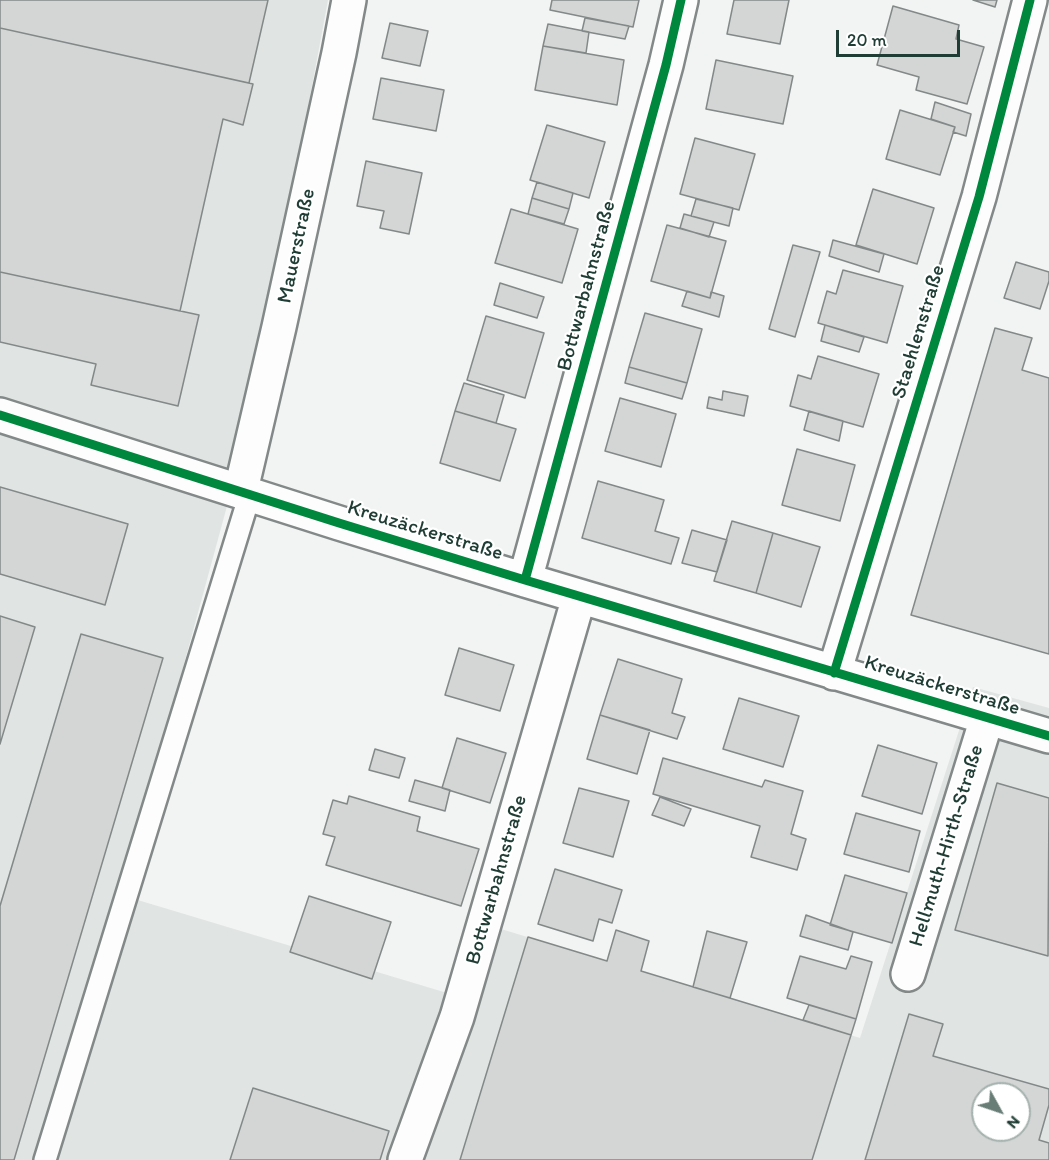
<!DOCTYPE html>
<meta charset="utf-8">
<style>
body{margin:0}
#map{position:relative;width:1049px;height:1160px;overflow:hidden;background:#f2f3f3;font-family:Itim,sans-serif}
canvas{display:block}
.north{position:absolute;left:971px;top:1082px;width:60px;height:60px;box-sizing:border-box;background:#fff;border:2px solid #a5b1ae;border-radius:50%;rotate:130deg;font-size:16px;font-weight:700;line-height:24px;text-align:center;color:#1f3d34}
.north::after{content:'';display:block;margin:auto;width:21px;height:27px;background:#697d77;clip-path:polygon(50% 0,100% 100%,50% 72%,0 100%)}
.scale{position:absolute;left:836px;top:30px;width:124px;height:27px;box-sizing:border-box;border:3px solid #1f3d34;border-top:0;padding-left:8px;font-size:18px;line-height:21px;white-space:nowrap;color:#1f3d34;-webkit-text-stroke:4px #fff;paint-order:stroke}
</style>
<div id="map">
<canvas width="1049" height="1160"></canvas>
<div class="north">N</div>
<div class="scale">20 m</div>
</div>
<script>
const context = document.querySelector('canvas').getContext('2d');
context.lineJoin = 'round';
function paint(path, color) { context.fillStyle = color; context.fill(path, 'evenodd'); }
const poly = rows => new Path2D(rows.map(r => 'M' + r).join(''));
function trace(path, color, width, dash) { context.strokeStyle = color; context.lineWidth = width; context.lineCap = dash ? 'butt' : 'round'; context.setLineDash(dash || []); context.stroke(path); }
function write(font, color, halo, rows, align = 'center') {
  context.font = font + ' Itim,sans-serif'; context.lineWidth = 4.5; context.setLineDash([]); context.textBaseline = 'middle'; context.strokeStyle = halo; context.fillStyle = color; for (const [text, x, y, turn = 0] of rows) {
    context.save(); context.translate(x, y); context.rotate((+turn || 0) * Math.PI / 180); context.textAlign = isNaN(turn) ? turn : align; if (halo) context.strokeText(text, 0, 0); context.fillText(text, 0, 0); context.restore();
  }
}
paint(poly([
 [0,0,328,0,248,429,121,895,477,1002,501,929,860,1038,973,687,1049,708,1049,1160,0,1160],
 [983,1094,1019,1094,1019,1130,983,1130]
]), '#e0e4e3');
const building = poly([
 [0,0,268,0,249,83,0,28,0,0],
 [552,0,639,0,633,27,550,10,552,0],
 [734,0,789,0,780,44,727,34,734,0],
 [973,0,997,0,995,7,973,0],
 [893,6,959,25,956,39,984,47,967,104,916,90,919,77,877,65,893,6],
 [585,18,629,26,625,39,582,31,585,18],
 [390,23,428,31,420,66,382,58,390,23],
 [548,24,589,32,586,53,543,46,548,24],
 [0,28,253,84,243,125,223,119,180,311,0,272,0,28],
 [543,46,624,60,617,105,535,90,543,46],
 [716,60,793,76,783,124,706,109,716,60],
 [381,78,444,90,436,131,373,119,381,78],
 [935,102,971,114,966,136,953,132,955,127,931,119,935,102],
 [900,110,955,127,940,175,886,159,900,110],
 [547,125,605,142,589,198,530,180,547,125],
 [695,138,755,154,739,210,680,194,695,138],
 [366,161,422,173,409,234,380,228,384,211,357,206,366,161],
 [537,182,573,193,569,209,532,198,537,182],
 [873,189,934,208,917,264,856,245,873,189],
 [532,198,569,209,564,224,528,214,532,198],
 [696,199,733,208,729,226,691,216,696,199],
 [511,209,578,229,562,283,495,263,511,209],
 [684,214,714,222,709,237,680,228,684,214],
 [667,225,726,241,710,298,651,281,667,225],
 [833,240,884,254,879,272,829,256,833,240],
 [793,245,820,252,795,337,769,329,793,245],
 [1016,262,1049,272,1049,281,1040,309,1004,298,1016,262],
 [843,270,903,286,887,343,818,323,827,291,836,294,843,270],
 [0,272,199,315,178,406,91,385,96,364,0,342,0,272],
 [500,283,544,297,537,318,494,305,500,283],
 [687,291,710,298,711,292,724,296,719,317,682,306,687,291],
 [645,313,702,329,687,383,629,367,645,313],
 [486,316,544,333,525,398,467,380,486,316],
 [825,325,864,337,859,352,821,341,825,325],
 [995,328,1032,338,1022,370,1049,378,1049,654,911,615,995,328],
 [818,356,879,374,863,427,790,406,798,375,811,379,818,356],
 [629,367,687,383,682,399,625,383,629,367],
 [464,383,504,395,496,423,455,411,464,383],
 [723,391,748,396,744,416,707,408,709,397,722,400,723,391],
 [620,398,676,414,661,467,605,451,620,398],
 [455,411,516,429,500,481,440,463,455,411],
 [809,411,843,421,839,441,804,430,809,411],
 [797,449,855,465,840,521,782,505,797,449],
 [598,481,664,500,655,531,679,538,671,564,582,538,598,481],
 [0,487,128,524,105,605,0,574,0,487],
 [732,521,773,533,756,593,714,581,732,521],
 [692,530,727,540,717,572,682,563,692,530],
 [773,533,820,547,801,607,756,593,773,533],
 [0,616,35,627,0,744,0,616],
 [81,634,163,658,14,1160,0,1160,0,906,81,634],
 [459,648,514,665,500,711,445,695,459,648],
 [618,659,682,679,672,713,685,717,677,739,600,715,618,659],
 [739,698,799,716,783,767,723,749,739,698],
 [600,715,650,730,637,774,587,759,600,715],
 [457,738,506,753,490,803,442,788,457,738],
 [878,745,937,763,922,814,862,796,878,745],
 [375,749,405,758,399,778,369,770,375,749],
 [663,758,762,787,765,780,803,791,791,834,806,839,797,870,751,857,760,826,653,794,663,758],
 [415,780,450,790,445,811,409,801,415,780],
 [997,783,1049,798,1048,956,955,930,997,783],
 [579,788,629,801,613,857,563,843,579,788],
 [349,796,420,817,417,831,479,849,461,906,326,865,335,837,323,834,333,800,347,804,349,796],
 [660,797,691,809,684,826,652,815,660,797],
 [856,813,920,831,909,872,844,854,856,813],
 [555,869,622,890,612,923,599,919,593,941,538,924,555,869],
 [845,875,907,893,892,943,830,925,845,875],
 [309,896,391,922,372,979,290,952,309,896],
 [806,915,853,932,848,950,800,936,806,915],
 [616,930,649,941,641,971,851,1035,812,1160,460,1160,528,937,607,961,616,930],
 [707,931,747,942,730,998,693,987,707,931],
 [800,956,846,969,851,956,872,962,856,1019,787,998,800,956],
 [809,1005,856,1019,851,1035,803,1020,809,1005],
 [909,1014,943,1024,933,1056,1049,1089,1049,1105,1039,1140,1049,1143,1049,1160,865,1160,909,1014],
 [983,1094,1019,1094,1019,1130,983,1130,983,1094],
 [253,1088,389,1131,380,1160,230,1160,253,1088]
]);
paint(building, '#d3d6d5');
trace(building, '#838988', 1.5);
const lane = poly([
 [45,1160,250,494]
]);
const street = poly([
 [0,415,339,523,525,580,1049,736],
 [241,490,279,327,339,53,349,0],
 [525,580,666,65,681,0],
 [834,673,979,197,1030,0],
 [908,974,987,718],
 [405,1160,457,1017,579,597]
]);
trace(lane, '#838988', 26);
trace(street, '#838988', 38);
trace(lane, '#fdfdfd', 21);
trace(street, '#fdfdfd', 33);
trace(poly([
 [0,415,339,523,525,580,1049,736],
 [525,580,666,65,681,0],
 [834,673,979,197,1030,0]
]), '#00873e', 9);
write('21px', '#1f3d34', '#fff', [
 ["Mauerstraße",297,246,-78],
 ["Bottwarbahnstraße",587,286,-75],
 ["Staehlenstraße",919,332,-73],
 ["Kreuzäckerstraße",425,531,17],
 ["Kreuzäckerstraße",942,686,17],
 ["Hellmuth-Hirth-Straße",947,846,-73],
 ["Bottwarbahnstraße",497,880,-74]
]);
</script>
